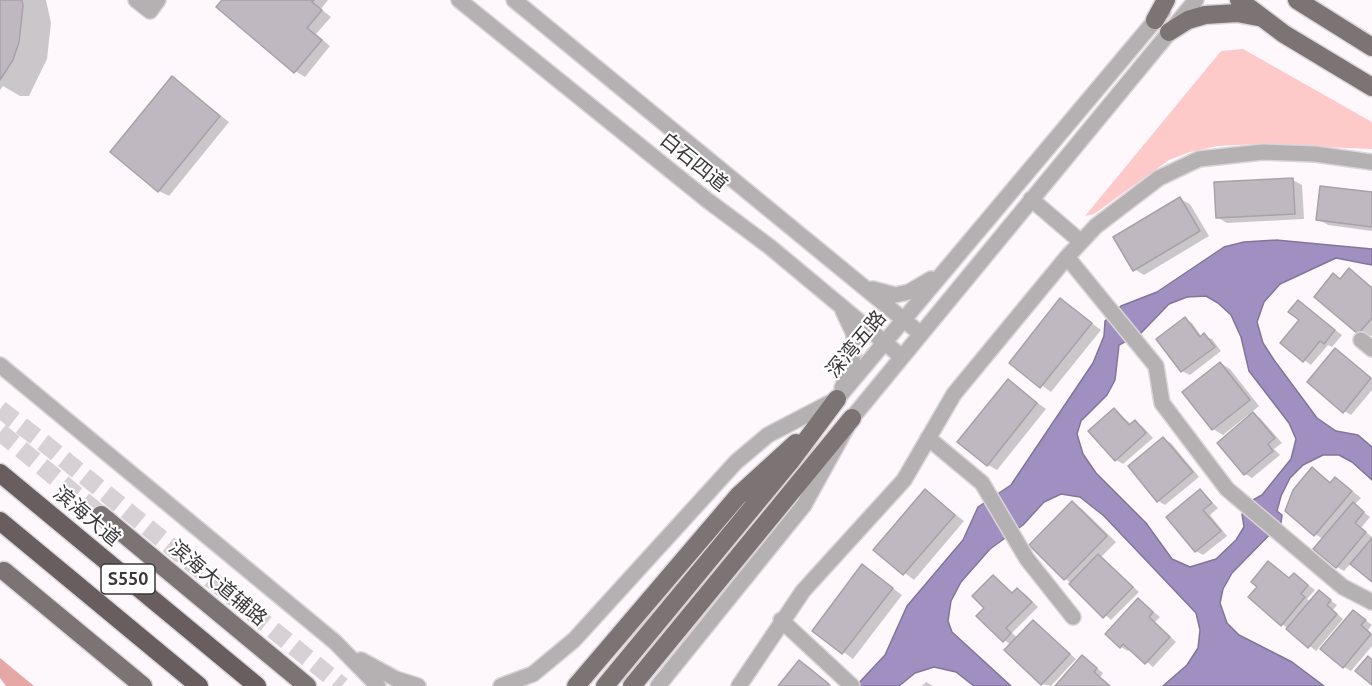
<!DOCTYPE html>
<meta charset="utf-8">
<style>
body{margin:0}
canvas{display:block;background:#fef8fc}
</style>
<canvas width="1372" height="686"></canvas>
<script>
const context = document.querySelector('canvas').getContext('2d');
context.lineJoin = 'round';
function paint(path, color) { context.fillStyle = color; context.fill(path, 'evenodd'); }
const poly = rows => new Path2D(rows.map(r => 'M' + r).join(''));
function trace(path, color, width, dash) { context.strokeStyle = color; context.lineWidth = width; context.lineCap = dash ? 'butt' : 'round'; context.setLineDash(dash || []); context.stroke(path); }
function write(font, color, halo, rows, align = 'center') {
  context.font = font + ' Ubuntu,"Noto Sans SC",sans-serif'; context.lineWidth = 4.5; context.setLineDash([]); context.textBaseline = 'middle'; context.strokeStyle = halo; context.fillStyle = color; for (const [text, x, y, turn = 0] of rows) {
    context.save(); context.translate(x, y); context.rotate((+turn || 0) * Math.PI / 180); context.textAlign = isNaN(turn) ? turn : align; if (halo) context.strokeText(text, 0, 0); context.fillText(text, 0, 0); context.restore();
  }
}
paint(poly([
 [1243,49,1372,122,1372,149,1258,144,1217,146,1190,152,1169,160,1094,214,1085,216,1221,51]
]), '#fecac9');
paint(poly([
 [0,658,34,686,6,686,0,678]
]), '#e6a8a6');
const water = poly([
 [1276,240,1372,249,1372,265,1336,258,1280,284,1264,302,1257,322,1263,343,1274,360,1317,418,1336,431,1358,435,1372,447,1372,480,1352,462,1339,455,1323,455,1303,465,1290,478,1281,496,1277,511,1282,515,1281,523,1232,573,1223,589,1220,603,1227,623,1239,635,1292,662,1324,686,1163,686,1187,665,1198,648,1200,630,1196,613,1104,516,1080,497,1061,494,1044,502,1023,525,990,549,961,582,951,601,948,621,952,632,1011,686,974,686,956,672,934,667,915,673,899,686,856,686,885,655,907,606,963,540,978,507,1011,485,1093,363,1104,336,1105,321,1121,306,1157,292,1224,247,1244,242,1276,240],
 [1206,296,1218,303,1231,315,1241,337,1249,371,1289,423,1296,439,1291,459,1262,495,1253,500,1242,514,1244,527,1236,540,1216,559,1190,567,1172,559,1146,523,1096,473,1083,454,1077,434,1081,421,1107,395,1115,380,1119,345,1141,333,1169,304,1187,297,1206,296]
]);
paint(water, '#a090c2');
trace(water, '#827599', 1.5);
paint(poly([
 [0,0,46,0,51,23,47,59,29,96,20,96,3,86,0,90],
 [224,0,328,0,321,9,331,17,316,34,330,46,305,77,295,71],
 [172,78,229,122,169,196,159,191],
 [1293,180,1302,185,1304,219,1227,223,1217,217],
 [1372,194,1372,231,1328,225,1318,219],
 [1180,199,1190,204,1209,236,1144,275,1134,269],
 [1349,270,1372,287,1372,335,1369,339,1316,297,1341,280],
 [1061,300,1101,330,1051,392,1011,363],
 [1298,302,1342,335,1332,347,1328,345,1311,365,1304,360],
 [1185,319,1192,323,1202,337,1212,339,1221,351,1190,375,1182,371],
 [1342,354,1372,379,1372,390,1351,415,1344,411],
 [1220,363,1230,369,1259,406,1251,413,1260,418,1282,443,1274,449,1280,455,1252,478,1245,474,1250,417,1248,415,1223,435,1213,429],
 [1008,381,1046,409,997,470,988,465],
 [1115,410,1132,425,1135,422,1142,426,1153,438,1123,464,1116,460],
 [1164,439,1171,443,1199,477,1165,505,1158,501],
 [1313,469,1332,483,1336,479,1345,485,1361,498,1354,505,1370,517,1361,528,1372,537,1372,580,1351,563,1344,571,1337,567,1323,539,1315,534],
 [1200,490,1218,508,1210,515,1227,536,1203,555,1196,551],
 [925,491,964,521,914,580,875,550],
 [1072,503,1082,509,1116,542,1101,557,1139,592,1111,620,1065,578],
 [1269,563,1290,579,1294,574,1315,590,1307,599,1311,602,1319,592,1337,605,1333,610,1343,619,1316,651,1282,624,1259,587],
 [863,566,902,595,853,659,814,630],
 [993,577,1014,594,1018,590,1025,594,1038,607,1012,633,1018,638,1033,621,1076,659,1051,686,1042,684,1011,645,1004,640,986,607],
 [1139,600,1160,617,1155,622,1176,642,1153,667,1130,648,1128,651,1121,647],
 [1354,612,1372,625,1368,630,1372,634,1372,646,1351,671,1344,667],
 [1083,657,1103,673,1100,677,1110,686,1057,686],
 [800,662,809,667,832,686,780,686],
 [926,682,933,686,922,686]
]), '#0003');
const building = poly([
 [0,0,22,0,23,6,19,42,13,60,0,80,0,0],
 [222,0,314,0,312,2,322,10,307,28,322,40,294,73,216,7,222,0],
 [172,76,220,116,158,192,110,152,172,76],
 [1293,178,1295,214,1216,218,1214,182,1293,178],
 [1320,186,1372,192,1372,227,1316,220,1320,186],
 [1180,197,1200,231,1133,271,1113,237,1180,197],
 [1349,268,1372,288,1372,318,1358,334,1314,297,1333,273,1340,279,1349,268],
 [1060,298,1092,323,1040,388,1009,363,1060,298],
 [1298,300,1335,330,1324,344,1320,341,1303,362,1280,343,1299,320,1288,312,1298,300],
 [1185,317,1200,337,1204,333,1215,347,1181,372,1156,339,1185,317],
 [1335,348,1371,378,1343,413,1307,382,1335,348],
 [1220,362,1250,400,1212,430,1182,392,1220,362],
 [1008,379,1037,403,987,466,957,442,1008,379],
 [1114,408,1129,425,1135,420,1146,433,1115,461,1088,431,1114,408],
 [1253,412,1275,438,1268,444,1273,451,1244,475,1217,443,1253,412],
 [1163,437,1193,472,1157,502,1128,466,1163,437],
 [1312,467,1330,483,1335,477,1352,491,1314,536,1285,511,1293,490,1312,467],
 [925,489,955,515,903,575,873,550,925,489],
 [1200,489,1212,503,1203,510,1221,531,1195,552,1166,517,1200,489],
 [1072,501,1107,536,1064,580,1029,545,1072,501],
 [1353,502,1364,512,1355,523,1366,532,1336,568,1313,549,1353,502],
 [1372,538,1372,582,1350,564,1372,538],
 [1098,554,1133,587,1103,618,1069,584,1098,554],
 [1268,561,1289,578,1294,573,1308,585,1301,594,1305,597,1281,626,1248,597,1257,587,1251,582,1268,561],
 [862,564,893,588,842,654,812,631,862,564],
 [993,575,1012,593,1017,588,1032,602,1006,628,1011,633,1003,642,976,616,984,608,972,596,993,575],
 [1319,590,1331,600,1327,605,1337,614,1308,648,1286,629,1319,590],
 [1138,598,1153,612,1149,617,1170,637,1145,664,1123,644,1120,648,1105,634,1138,598],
 [1353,610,1366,620,1361,625,1371,634,1343,668,1320,649,1353,610],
 [1033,620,1070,654,1041,685,1004,650,1033,620],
 [1082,655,1097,668,1094,672,1110,686,1055,686,1082,655],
 [1368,656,1372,660,1372,685,1355,671,1368,656],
 [799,660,829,684,827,686,778,686,799,660]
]);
paint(building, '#bfb8c1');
trace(building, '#a7a1a9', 1.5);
trace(poly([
 [0,409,44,443,342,686],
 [0,432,101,515]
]), '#d7d1d5', 18, [18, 9]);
const minor = poly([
 [136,0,150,11,158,0],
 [459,0,707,200,770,247,902,357],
 [514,0,921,334],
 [1031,199,1080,241],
 [1067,257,1156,366,1162,403,1227,489,1343,587,1372,602],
 [873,289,895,295,909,292,931,279],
 [1361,340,1372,349],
 [0,365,335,642,378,686],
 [842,388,852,361,855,341,853,332,843,311],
 [928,438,982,483,1027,559,1073,617],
 [781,620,852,686],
 [361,660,396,679,418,686],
 [501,686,533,674,574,640,736,462,768,435,837,399,1163,11],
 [658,686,804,505,852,418,1196,0],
 [739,686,803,591,904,480,954,394,1067,257,1096,226,1159,178,1199,159,1263,152,1315,154,1372,162]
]);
const major = poly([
 [1239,0,1284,34,1372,87],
 [1297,0,1372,47],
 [1155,20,1166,0],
 [1169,32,1188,20,1205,15,1237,13,1258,17],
 [101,515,307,686],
 [4,571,143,686],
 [576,686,738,496,796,443],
 [605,686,790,462,837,399],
 [632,686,852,418]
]);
const highway = poly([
 [0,473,257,686],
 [0,521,199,686]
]);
trace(minor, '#dbd5d9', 18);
trace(major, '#dbd5d9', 21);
trace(highway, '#dbd5d9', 21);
trace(minor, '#b5b0b1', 15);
trace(major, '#7c7375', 18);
trace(highway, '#685e60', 18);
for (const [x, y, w] of [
 [128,579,54]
]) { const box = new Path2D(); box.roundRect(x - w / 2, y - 15, w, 30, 4.5); context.fillStyle = '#fff'; context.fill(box); trace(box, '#3b3739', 1.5); }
write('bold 18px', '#3b3739', null, [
 ["S550",128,579]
]);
write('20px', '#3b3739', '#fff', [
 ["白石四道",694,162,39],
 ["深湾五路",856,344,-50],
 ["滨海大道",87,516,40],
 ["滨海大道辅路",218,583,40]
]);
</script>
